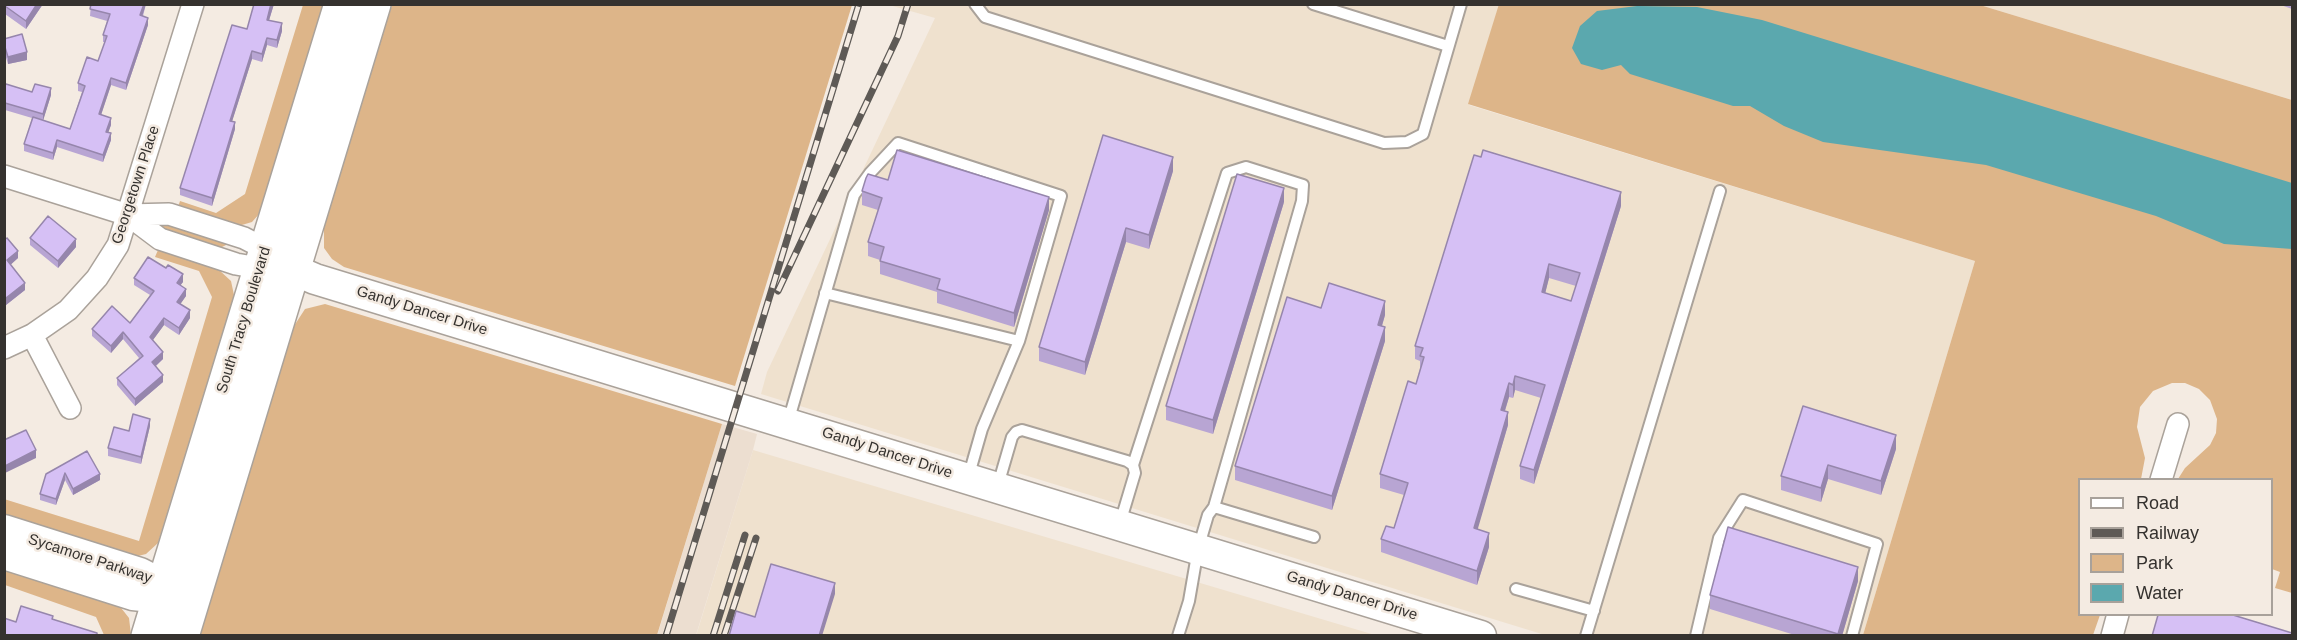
<!DOCTYPE html>
<style>
body{margin:0}
#map{position:relative;width:2297px;height:640px;overflow:hidden;background:#f4ebe2;font-family:Arial,sans-serif}
canvas{display:block}
.frame{position:absolute;inset:0;border:6px solid #35322f;pointer-events:none}
.legend{position:absolute;left:2078px;top:478px;width:195px;height:138px;box-sizing:border-box;background:#f4ebe2;border:2px solid #a8a19a;margin:0;padding:8px 10px;list-style:none;font-size:18px;color:#35322f}
.legend li{display:flex;align-items:center;gap:12px;height:30px}
.legend b{width:30px;border:2px solid #a8a19a}
</style>
<div id="map">
<canvas width="2297" height="640"></canvas>
<div class="frame"></div>
<ul class="legend">
<li><b style="height:8px;background:#fff"></b>Road</li>
<li><b style="height:8px;background:#5e5a56"></b>Railway</li>
<li><b style="height:16px;background:#ddb589"></b>Park</li>
<li><b style="height:16px;background:#5ba8ae"></b>Water</li>
</ul>
</div>
<script>
const context = document.querySelector('canvas').getContext('2d');
context.lineJoin = 'round';
function paint(path, color) { context.fillStyle = color; context.fill(path, 'evenodd'); }
const poly = rows => new Path2D(rows.map(r => 'M' + r).join(''));
function trace(path, color, width, dash) { context.strokeStyle = color; context.lineWidth = width; context.lineCap = dash ? 'butt' : 'round'; context.setLineDash(dash || []); context.stroke(path); }
function write(font, color, halo, rows, align = 'center') {
  context.font = font + ' Arial,sans-serif'; context.lineWidth = 5; context.setLineDash([]); context.textBaseline = 'middle'; context.strokeStyle = halo; context.fillStyle = color; for (const [text, x, y, turn = 0] of rows) {
    context.save(); context.translate(x, y); context.rotate((+turn || 0) * Math.PI / 180); context.textAlign = isNaN(turn) ? turn : align; if (halo) context.strokeText(text, 0, 0); context.fillText(text, 0, 0); context.restore();
  }
}
paint(poly([
 [889,5,1499,5,1469,105,1975,261,1863,635,1545,635,761,394,767,372,935,18],
 [1980,5,2292,5,2292,100],
 [753,450,1375,635,696,636]
]), '#efe1ce');
paint(poly([
 [722,424,757,434,753,450,696,635,657,636]
]), '#ecded0');
paint(poly([
 [1499,4,1980,5,2292,100,2292,593,2275,588,2280,572,2272,569,2272,480,2178,479,2185,468,2210,445,2216,433,2217,419,2210,400,2199,389,2185,383,2172,383,2153,391,2140,407,2137,427,2145,458,2141,479,2080,480,2080,614,2100,615,2093,635,1863,635,1975,261,1468,104],
 [303,5,324,5,260,213,252,222,235,227,177,210,180,201,216,213,245,194],
 [392,5,852,5,735,386,344,267,332,259,324,248,324,228],
 [162,219,228,244,220,248,164,230,160,225],
 [158,250,218,269,231,281,234,295,158,543,146,554,130,558,5,519,4,499,139,541,212,297,199,271,155,257],
 [325,304,722,424,657,635,199,636,294,326,305,309],
 [4,567,118,604,129,618,131,635,104,635,96,617,5,585]
]), '#ddb589');
paint(poly([
 [1637,6,1697,7,1762,20,2292,183,2292,249,2224,244,2156,216,1986,165,1823,142,1784,126,1750,106,1733,106,1630,74,1621,65,1602,70,1581,64,1572,48,1580,26,1597,11]
]), '#5ba8ae');
const lane = poly([
 [975,4,985,17,1384,143,1407,142,1423,134,1461,4],
 [1313,4,1448,46],
 [825,293,1019,341],
 [788,422,854,195,870,173,898,143,1061,196,1019,341,982,429,968,478],
 [1133,465,1227,173,1246,167,1303,185,1302,201,1214,507],
 [998,485,1012,437,1016,432,1022,430,1127,461,1133,465,1135,473,1120,523],
 [1516,589,1594,611],
 [1178,636,1189,601,1198,549,1208,515,1214,507,1314,537],
 [1586,636,1720,191],
 [1696,636,1719,538,1743,500,1877,544,1852,636]
]);
const street = poly([
 [4,176,128,215,169,214,244,238,275,254],
 [128,215,160,239,236,264,270,270],
 [32,335,70,408],
 [4,348,32,335,68,310,97,278,118,245,193,4],
 [2161,480,2178,424],
 [2112,636,2118,614]
]);
const secondary = poly([
 [294,270,315,279,1481,636],
 [4,530,140,573,185,596],
 [4,554,133,595,181,600]
]);
const primary = poly([
 [148,636,341,4],
 [182,636,374,4]
]);
trace(lane, '#aaa29a', 14);
trace(street, '#aaa29a', 24);
trace(secondary, '#aaa29a', 33);
trace(primary, '#aaa29a', 36);
trace(lane, '#fff', 10);
trace(street, '#fff', 21);
trace(secondary, '#fff', 30);
trace(primary, '#fff', 33);
const rail = poly([
 [778,291,898,36,908,4],
 [666,636,859,4],
 [713,636,745,535],
 [724,636,756,538]
]);
trace(rail, '#5e5a56', 7);
trace(rail, '#f4ebe2', 4.5, [14]);
paint(poly([
 [6,4,43,4,26,29,5,14,5,6],
 [91,4,146,4,143,16,148,25,126,90,111,85,101,115,111,125,108,132,111,140,103,162,57,147,53,160,24,151,24,144,32,118,5,110,4,113,4,87,51,95,43,120,70,129,82,92,78,91,78,83,98,61,105,42,103,42,103,35,107,21,90,16],
 [254,4,274,4,269,20,282,31,277,48,267,45,262,62,252,59,232,121,235,129,212,206,180,195,180,188,247,29],
 [2278,4,2292,4,2292,9],
 [4,39,27,60,8,64,4,51],
 [1103,135,1173,171,1149,249,1126,242,1085,375,1039,361,1039,347],
 [888,180,1049,210,1014,327,937,303,937,292,880,274,880,260,868,256,868,242,878,210,862,205,862,191],
 [1284,202,1213,434,1166,420,1166,406],
 [1621,206,1534,484,1520,479,1520,466,1541,398,1515,390,1513,398,1509,397,1505,411,1508,425,1477,529,1489,547,1477,585,1381,552,1381,539,1394,528,1404,495,1380,488,1380,474,1416,384,1420,369,1420,361,1415,359,1415,346],
 [1549,278,1576,286,1571,301,1545,293],
 [30,238,76,247,58,268,30,245],
 [4,240,18,258,10,265,25,290,6,305,4,303],
 [134,278,183,282,180,285,186,296,180,304,190,318,179,335,164,325,153,340,163,359,156,366,163,382,135,406,117,385,117,378,139,358,123,339,111,353,92,336,92,329,130,323,150,295,134,285],
 [1321,308,1385,315,1382,326,1385,341,1332,510,1235,480,1235,466],
 [150,426,141,464,108,456,108,448,129,431],
 [1896,449,1881,495,1828,479,1821,502,1781,490,1781,476],
 [87,451,100,480,73,495,65,480,56,505,40,500,40,494],
 [1858,581,1842,636,1798,636,1710,609,1710,595]
]), '#b8a5d3');
paint(poly([
 [37,4,43,4,26,29,26,21],
 [144,4,146,4,140,23,140,15],
 [271,4,274,4,267,27,267,20],
 [148,18,148,25,126,90,126,83],
 [282,23,282,31,277,48,277,40],
 [267,38,267,45,262,62,262,54],
 [252,51,252,59,230,128,230,121],
 [27,52,27,60,8,64,8,57],
 [111,78,111,85,99,121,99,114],
 [51,88,51,95,43,121,43,114],
 [111,118,111,125,106,139,106,132],
 [235,122,235,129,212,206,212,198],
 [111,133,111,140,103,162,103,155],
 [57,140,57,147,53,160,53,153],
 [1173,157,1173,171,1149,249,1149,235],
 [1284,188,1284,202,1213,434,1213,420],
 [1621,192,1621,206,1534,484,1534,470],
 [1049,197,1049,210,1014,327,1014,313],
 [1126,228,1126,242,1085,375,1085,362],
 [76,239,76,247,58,268,58,261],
 [18,251,18,258,7,268,7,260],
 [1549,264,1549,278,1542,306,1542,292],
 [183,274,183,282,177,290,177,283],
 [25,283,25,290,6,305,6,298],
 [186,289,186,296,177,309,177,302],
 [1385,301,1385,315,1378,339,1378,325],
 [190,310,190,318,179,335,179,328],
 [164,318,164,325,150,344,150,337],
 [1385,327,1385,341,1332,510,1332,496],
 [123,332,123,339,111,353,111,346],
 [163,352,163,359,152,369,152,362],
 [163,375,163,382,135,406,135,399],
 [1515,376,1515,390,1513,398,1513,385],
 [1509,383,1509,397,1501,423,1501,410],
 [1508,412,1508,425,1474,542,1474,528],
 [150,419,150,426,141,464,141,457],
 [1896,435,1896,449,1881,495,1881,481],
 [36,450,36,458,5,473,5,466],
 [1828,465,1828,479,1821,502,1821,488],
 [65,473,65,480,56,505,56,499],
 [100,474,100,480,73,495,73,489],
 [1489,533,1489,547,1477,585,1477,571],
 [1858,567,1858,581,1842,636,1838,636],
 [835,583,835,594,822,636,819,636]
]), '#9686ac');
const building = poly([
 [6,4,37,4,26,21,5,6,6,4],
 [91,4,144,4,140,15,148,18,126,83,111,78,99,114,111,118,106,132,111,133,103,155,57,140,53,153,24,144,33,117,70,129,85,86,78,83,87,57,98,61,107,36,103,35,110,14,90,9,91,4],
 [254,4,271,4,267,20,282,23,277,40,267,38,262,54,252,51,230,121,235,122,212,198,180,188,232,25,247,29,254,4],
 [22,34,27,52,8,57,4,44,4,39,22,34],
 [6,84,32,92,35,84,51,88,43,114,5,103,4,106,4,87,6,84],
 [1103,135,1173,157,1149,235,1126,228,1085,362,1039,347,1103,135],
 [897,150,1049,197,1014,313,937,289,940,279,880,261,884,247,868,242,882,198,862,191,866,178,868,174,888,180,897,150],
 [1483,150,1621,192,1534,470,1520,466,1545,385,1515,376,1513,385,1509,383,1501,410,1508,412,1474,528,1489,533,1477,571,1381,539,1386,526,1394,528,1408,483,1380,474,1408,381,1416,384,1424,357,1420,356,1423,348,1415,346,1474,155,1481,157,1483,150],
 [1549,264,1580,273,1571,301,1542,292,1549,264],
 [1237,174,1284,188,1213,420,1166,406,1237,174],
 [48,216,76,239,58,261,30,238,48,216],
 [7,238,18,251,7,260,25,283,6,298,4,295,4,240,7,238],
 [148,257,166,268,168,265,183,274,177,283,186,289,177,302,190,310,179,328,164,318,150,337,163,352,152,362,163,375,135,399,117,378,143,356,123,332,111,346,92,329,112,306,130,323,154,291,134,278,148,257],
 [1329,283,1385,301,1378,325,1385,327,1332,496,1235,466,1287,297,1321,308,1329,283],
 [1803,406,1896,435,1881,481,1828,465,1821,488,1781,476,1803,406],
 [133,414,150,419,141,457,108,448,114,427,129,431,133,414],
 [26,430,36,450,5,466,4,464,4,440,26,430],
 [87,451,100,474,73,489,65,473,56,499,40,494,46,474,87,451],
 [1728,527,1858,567,1838,634,1710,595,1728,527],
 [771,564,835,583,819,636,729,636,736,611,755,617,771,564],
 [21,606,53,616,52,619,97,633,97,636,4,636,4,618,16,622,21,606],
 [2158,615,2233,615,2292,633,2292,636,2152,636,2158,615]
]);
paint(building, '#d6c0f5');
trace(building, '#9686ac', 1.5);
write('15px', '#35322f', '#f4ebe2', [
 ["Georgetown Place",136,185,-72],
 ["Gandy Dancer Drive",422,311,17],
 ["South Tracy Boulevard",244,320,-73],
 ["Gandy Dancer Drive",887,453,18],
 ["Sycamore Parkway",90,559,18],
 ["Gandy Dancer Drive",1352,596,17]
]);
</script>
